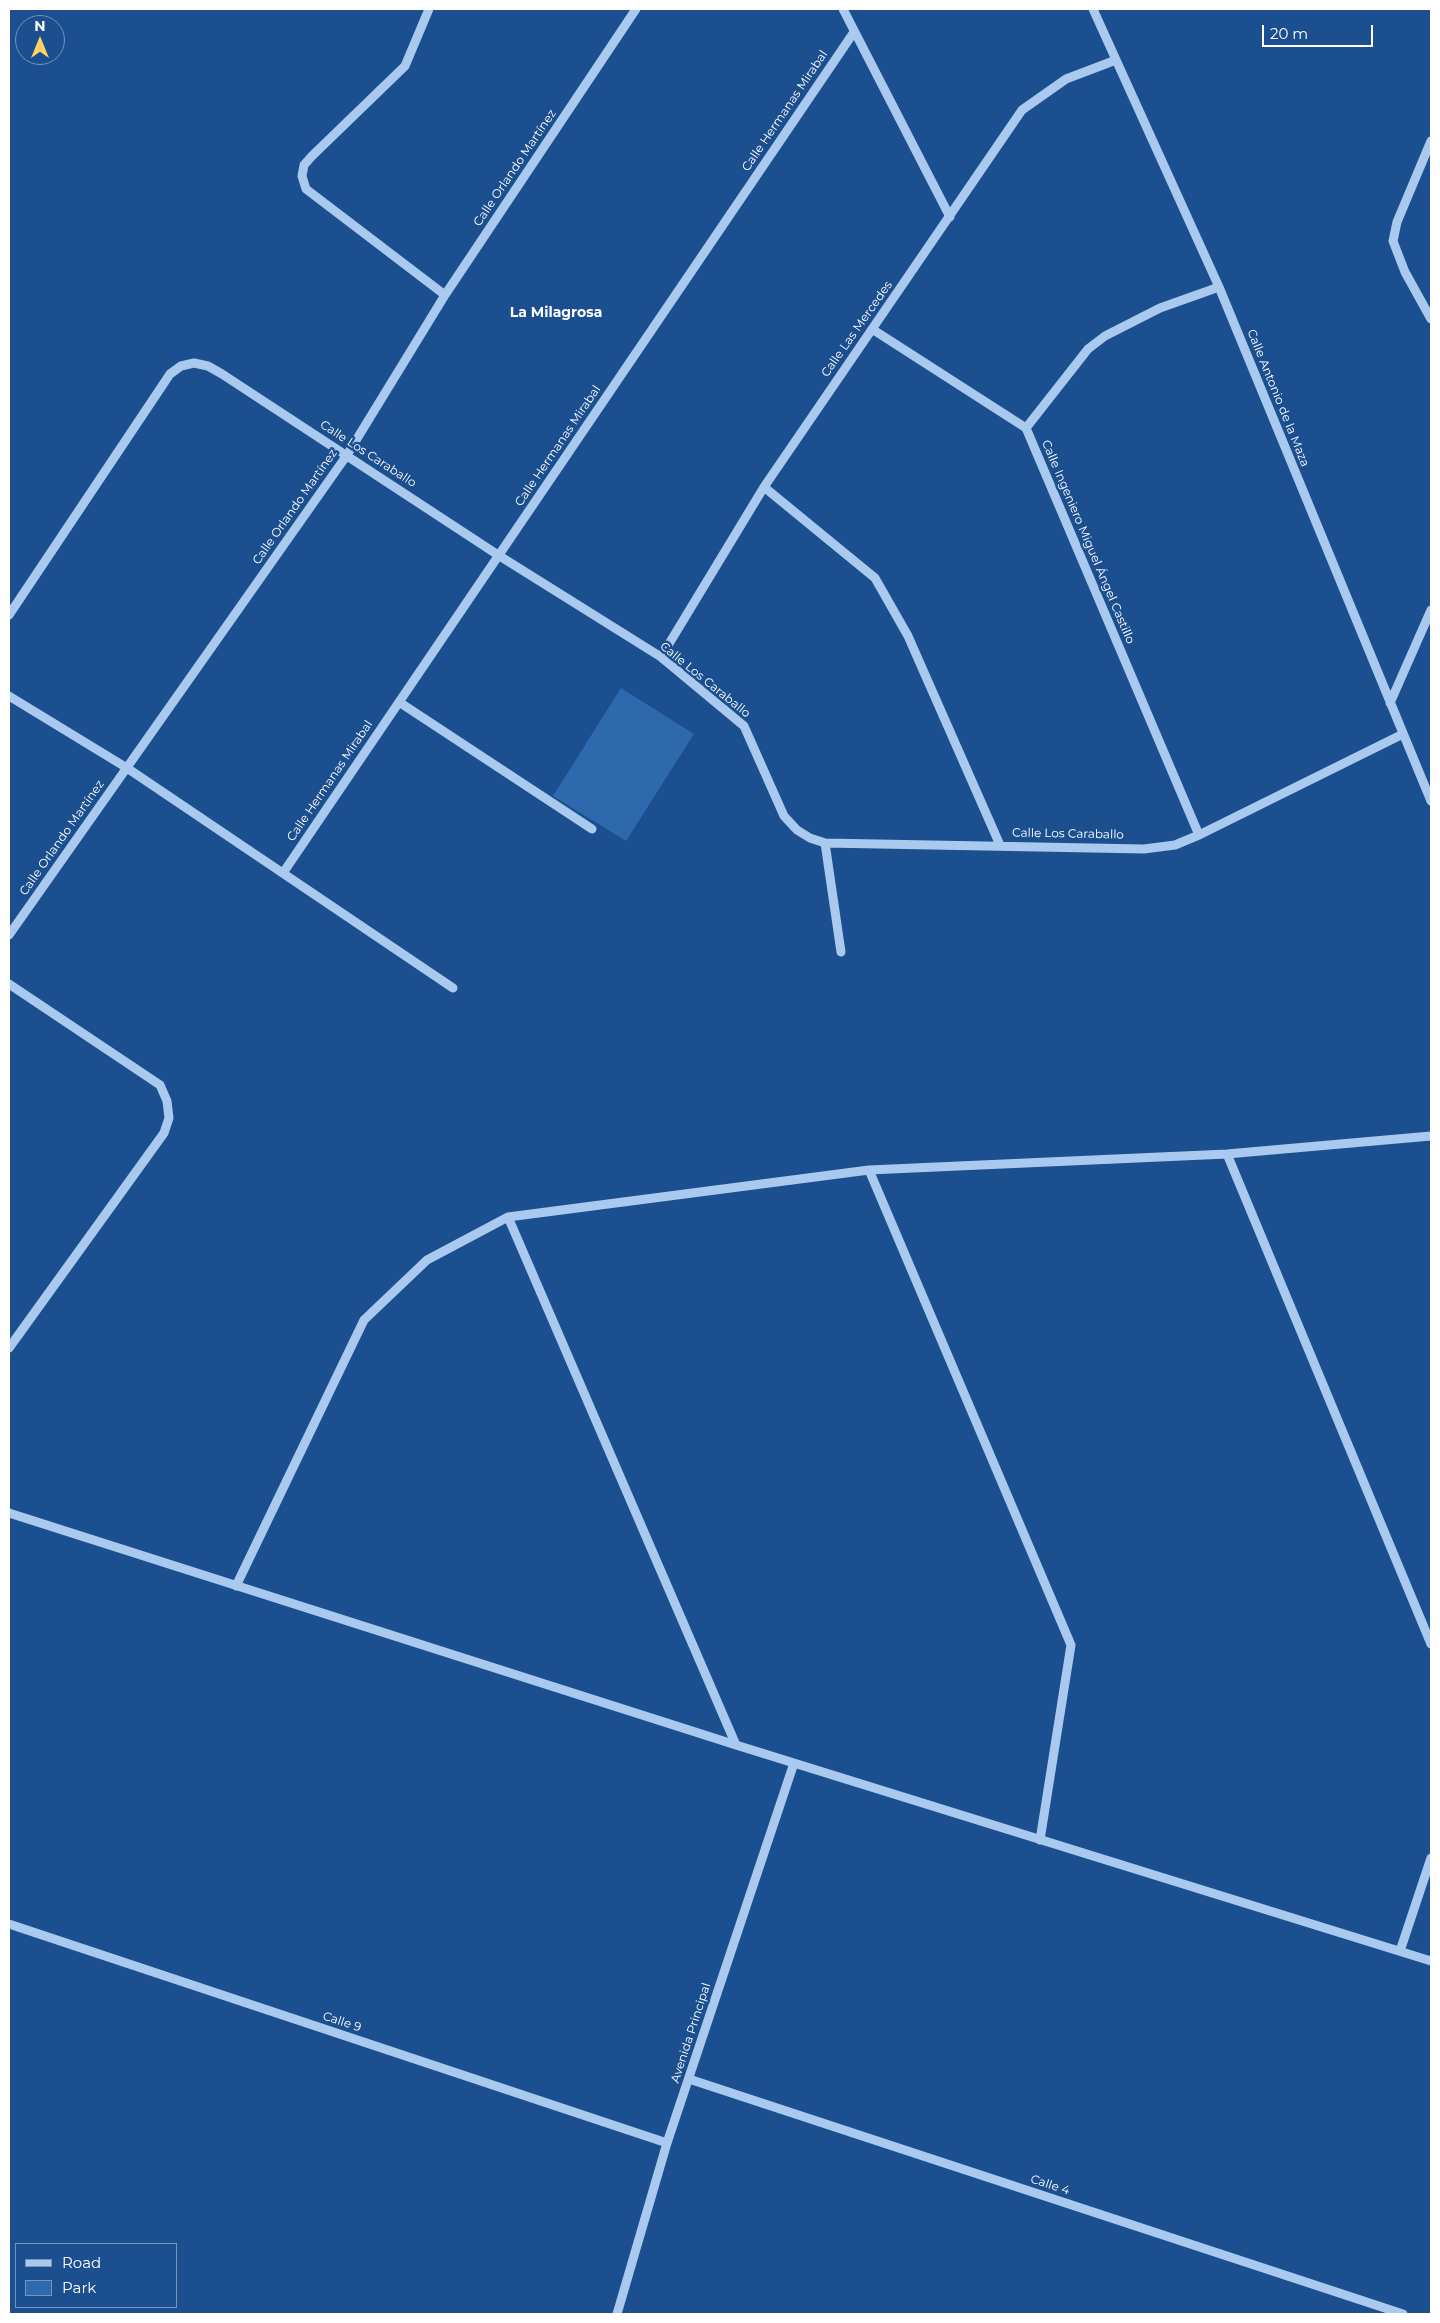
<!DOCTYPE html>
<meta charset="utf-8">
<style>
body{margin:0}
#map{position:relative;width:1440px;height:2323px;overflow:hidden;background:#1b4f8f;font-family:Montserrat,sans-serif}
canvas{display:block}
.frame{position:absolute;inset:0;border:10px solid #fff;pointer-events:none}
.legend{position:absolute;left:15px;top:2243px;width:162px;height:65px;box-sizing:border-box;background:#1b4f8f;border:1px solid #7695bc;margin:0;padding:6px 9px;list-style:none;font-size:15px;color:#fff}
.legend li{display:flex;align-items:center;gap:10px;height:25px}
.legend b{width:25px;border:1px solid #7695bc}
.north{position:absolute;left:15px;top:15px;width:50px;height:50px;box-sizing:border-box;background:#1b4f8f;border:1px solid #7695bc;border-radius:50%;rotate:0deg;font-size:14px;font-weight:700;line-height:20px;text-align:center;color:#fff}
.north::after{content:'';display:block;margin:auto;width:18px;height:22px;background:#ffd166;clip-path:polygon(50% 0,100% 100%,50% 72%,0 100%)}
.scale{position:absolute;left:1262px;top:25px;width:111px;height:22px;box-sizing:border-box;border:2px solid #fff;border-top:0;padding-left:6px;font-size:15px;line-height:18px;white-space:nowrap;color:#fff;-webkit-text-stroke:4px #1b4f8f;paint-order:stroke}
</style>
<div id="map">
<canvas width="1440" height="2323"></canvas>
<div class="frame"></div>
<ul class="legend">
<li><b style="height:6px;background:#a9c9ee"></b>Road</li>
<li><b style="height:14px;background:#2e69ad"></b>Park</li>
</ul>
<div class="north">N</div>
<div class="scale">20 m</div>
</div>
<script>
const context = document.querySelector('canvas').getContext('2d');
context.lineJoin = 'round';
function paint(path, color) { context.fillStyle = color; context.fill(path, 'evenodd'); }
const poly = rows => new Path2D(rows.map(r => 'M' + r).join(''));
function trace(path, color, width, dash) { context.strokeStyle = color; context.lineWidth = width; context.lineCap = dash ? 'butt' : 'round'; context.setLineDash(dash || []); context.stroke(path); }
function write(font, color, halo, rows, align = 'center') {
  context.font = font + ' Montserrat,sans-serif'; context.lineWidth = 5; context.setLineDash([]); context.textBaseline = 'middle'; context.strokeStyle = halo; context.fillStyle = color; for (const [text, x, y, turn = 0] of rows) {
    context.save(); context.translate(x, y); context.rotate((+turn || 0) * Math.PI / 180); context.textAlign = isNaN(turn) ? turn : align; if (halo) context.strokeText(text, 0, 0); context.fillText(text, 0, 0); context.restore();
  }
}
paint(poly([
 [621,688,694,734,626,841,553,796]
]), '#2e69ad');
trace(poly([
 [429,9,405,66,312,156,304,165,302,176,306,189,445,295],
 [843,9,950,217],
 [1093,9,1219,287,1431,801],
 [1431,141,1397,222,1393,241,1405,272,1431,319],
 [872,329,1026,428,1199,835],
 [1026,428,1088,349,1105,336,1160,308,1219,287],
 [764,487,875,578,908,636,1000,845],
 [9,615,170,374,181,366,194,363,208,366,222,374,498,555,661,657,744,726,784,816,797,830,810,838,825,843,1144,849,1175,845,1199,835,1403,734],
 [661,657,764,487,1022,110,1066,79,1116,60],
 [9,696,127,768,453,988],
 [399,702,592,829],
 [1390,703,1431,610],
 [825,843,841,952],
 [283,873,854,32],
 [9,935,347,455,445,295,636,9],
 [9,984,160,1085,167,1101,169,1118,164,1133,9,1348],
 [1227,1154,1431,1644],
 [869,1170,1071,1645,1040,1840],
 [508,1217,736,1745],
 [9,1513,736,1745,1431,1961],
 [236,1586,364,1320,427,1260,508,1217,869,1170,1227,1154,1431,1136],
 [9,1924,667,2143],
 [1400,1951,1431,1858],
 [689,2079,1403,2314],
 [617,2314,667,2143,794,1763]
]), '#a9c9ee', 9);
write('12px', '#fff', '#1b4f8f', [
 ["Calle Hermanas Mirabal",785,111,-56],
 ["Calle Orlando Martínez",515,168,-56],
 ["Calle Las Mercedes",857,329,-55],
 ["Calle Antonio de la Maza",1278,398,68],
 ["Calle Hermanas Mirabal",558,446,-56],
 ["Calle Los Caraballo",368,454,33],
 ["Calle Orlando Martínez",295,507,-55],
 ["Calle Ingeniero Miguel Ángel Castillo",1088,542,67],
 ["Calle Los Caraballo",705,680,39],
 ["Calle Hermanas Mirabal",330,781,-56],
 ["Calle Los Caraballo",1068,834,1],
 ["Calle Orlando Martínez",62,838,-55],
 ["Calle 9",342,2022,18],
 ["Avenida Principal",691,2033,-72],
 ["Calle 4",1050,2185,18]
]);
write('bold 14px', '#fff', '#1b4f8f', [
 ["La Milagrosa",556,313]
]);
</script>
